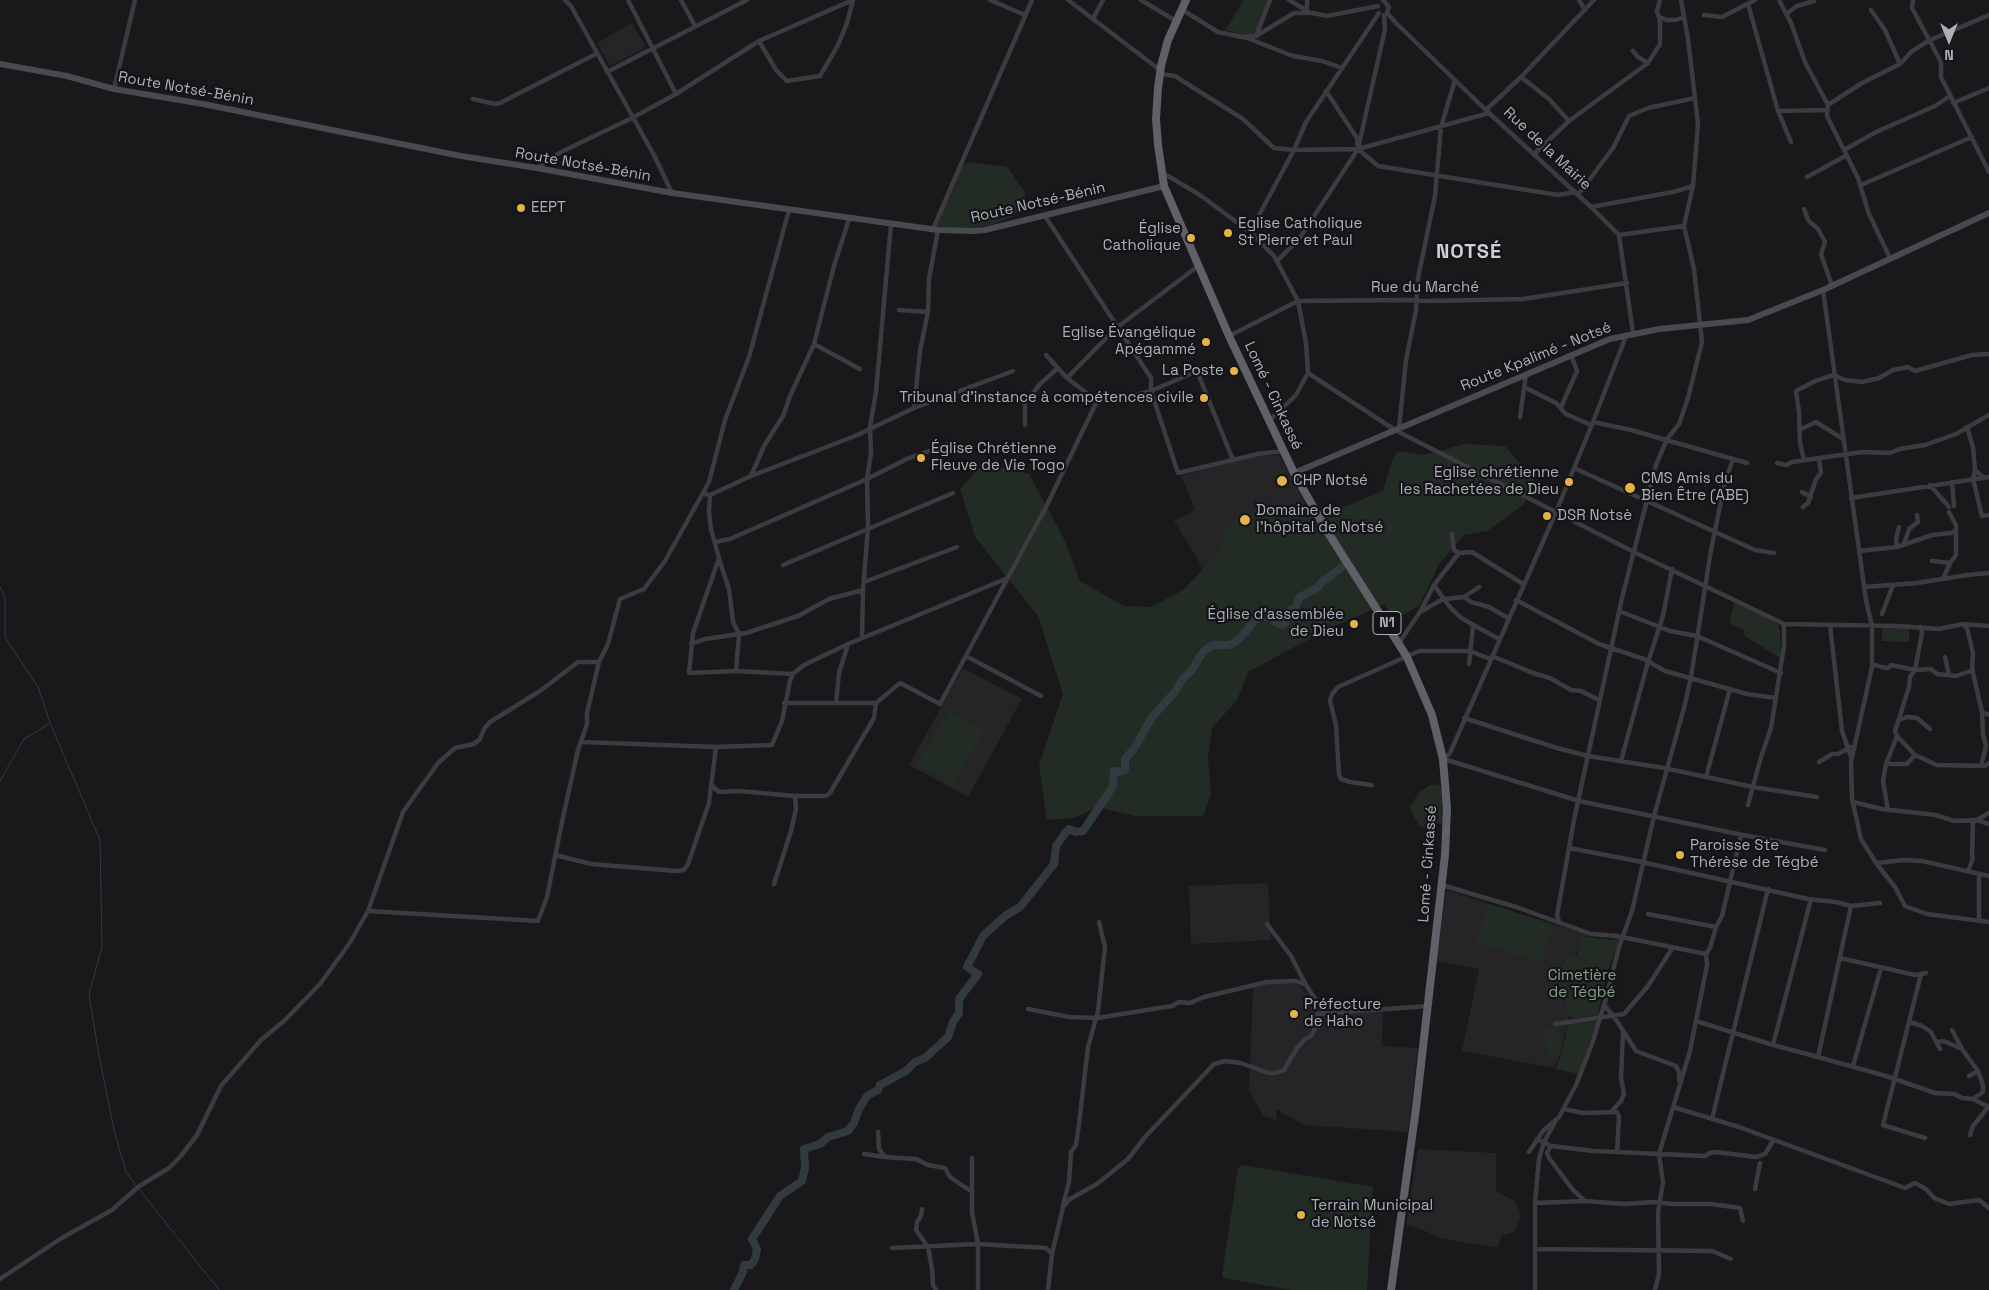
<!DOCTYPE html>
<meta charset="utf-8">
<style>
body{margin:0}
#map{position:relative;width:1989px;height:1290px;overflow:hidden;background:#19191b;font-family:"Space Grotesk",sans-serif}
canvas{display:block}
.north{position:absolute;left:1924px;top:15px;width:50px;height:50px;-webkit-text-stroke:4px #141416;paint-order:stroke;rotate:180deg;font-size:14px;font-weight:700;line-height:20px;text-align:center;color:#adb0ba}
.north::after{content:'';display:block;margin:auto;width:18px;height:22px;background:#adb0ba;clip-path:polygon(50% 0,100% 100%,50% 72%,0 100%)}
</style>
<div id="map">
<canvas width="1989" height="1290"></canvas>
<div class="north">N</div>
</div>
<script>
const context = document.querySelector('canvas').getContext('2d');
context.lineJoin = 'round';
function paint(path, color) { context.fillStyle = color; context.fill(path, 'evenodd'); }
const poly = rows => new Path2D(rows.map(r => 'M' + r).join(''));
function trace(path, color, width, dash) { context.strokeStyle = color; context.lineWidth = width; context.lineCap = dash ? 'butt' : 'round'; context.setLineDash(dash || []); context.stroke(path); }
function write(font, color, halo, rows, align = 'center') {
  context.font = font + ' "Space Grotesk",sans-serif'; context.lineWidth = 4.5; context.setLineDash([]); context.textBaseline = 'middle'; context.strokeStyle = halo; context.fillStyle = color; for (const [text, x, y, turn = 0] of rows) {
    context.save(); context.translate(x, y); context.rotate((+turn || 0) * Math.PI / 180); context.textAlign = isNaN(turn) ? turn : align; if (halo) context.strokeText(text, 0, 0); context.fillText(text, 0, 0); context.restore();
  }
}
paint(poly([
 [632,23,646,47,610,66,597,43],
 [1279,455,1325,538,1210,587,1198,560,1174,521,1195,510,1181,476,1251,456],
 [963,668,1022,699,968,797,909,765],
 [1268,883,1271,940,1191,944,1189,886],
 [1446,890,1588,935,1579,946,1575,955,1566,957,1554,982,1562,995,1569,1015,1560,1054,1554,1068,1462,1051,1479,969,1436,961],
 [1268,984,1297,984,1311,996,1321,1011,1332,1016,1383,1011,1382,1046,1418,1048,1408,1132,1304,1125,1276,1109,1277,1120,1263,1116,1249,1090,1253,987],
 [1418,1149,1496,1153,1496,1191,1515,1201,1521,1214,1515,1232,1502,1235,1498,1247,1471,1244,1441,1238,1418,1228,1406,1225]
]), '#252528');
paint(poly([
 [1244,0,1270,0,1256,35,1242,35,1225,30],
 [969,162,1007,167,1025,192,1024,206,1012,217,991,225,967,228,944,228,936,226,961,166],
 [1465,444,1505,446,1535,481,1523,505,1487,531,1464,535,1439,564,1419,606,1394,620,1385,604,1330,628,1248,672,1237,700,1212,728,1208,757,1211,795,1203,816,1135,816,1097,807,1074,818,1047,820,1039,765,1063,694,1038,616,975,537,960,489,984,463,1029,474,1063,537,1080,581,1124,606,1151,607,1183,590,1219,553,1227,526,1250,509,1298,512,1344,507,1383,491,1390,466,1397,451,1423,455],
 [1735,601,1753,610,1747,625,1753,611,1779,625,1781,645,1780,658,1743,635,1745,630,1729,623],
 [1882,627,1909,628,1909,642,1882,641],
 [949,711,984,731,952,785,917,764],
 [1432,784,1440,785,1444,801,1444,824,1437,824,1432,830,1419,826,1409,807,1420,792],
 [1488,904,1553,925,1541,963,1476,942],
 [1586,937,1612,940,1620,938,1607,973,1594,966,1606,975,1598,1015,1574,1019,1569,1016,1564,998,1554,982,1566,957,1575,955,1589,963,1577,955,1581,939],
 [1597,1021,1579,1074,1555,1069,1561,1055,1546,1055,1545,1029,1560,1029,1561,1054,1568,1024],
 [1241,1165,1373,1187,1367,1290,1291,1290,1223,1278,1222,1275,1238,1168]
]), '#232b25');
trace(poly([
 [0,587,5,598,5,637,38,687,50,723,100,840,102,947,89,994,99,1056,115,1134,126,1172,137,1186],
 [0,781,24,739,49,724],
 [139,1189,219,1290]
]), '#323a40', 1);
trace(poly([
 [734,1290,743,1272,744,1265,751,1265,755,1259,757,1249,752,1239,780,1196,802,1181,805,1168,804,1149,820,1144,828,1137,848,1131,854,1123,859,1109,867,1096,878,1090,880,1085,906,1071,915,1062,925,1058,948,1037,953,1022,959,1013,959,999,978,974,967,967,983,936,1005,916,1020,907,1054,864,1056,846,1066,832,1069,829,1076,832,1083,831,1108,794,1113,786,1114,771,1120,772,1125,770,1125,759,1133,750,1153,716,1174,693,1182,680,1191,671,1203,652,1212,645,1230,645,1240,638,1258,617,1271,617,1276,623,1282,625,1286,622,1288,612,1295,608,1300,597,1317,588,1322,582,1342,567]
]), '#323a40', 8);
trace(poly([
 [565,0,571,6,655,157,672,193],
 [628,0,676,94],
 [681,0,695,26],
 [990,0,1025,15],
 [1068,0,1160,70],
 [1141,0,1176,21],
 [1289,0,1309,12],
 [1383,0,1389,7,1387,13],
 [1579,0,1585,10],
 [1779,0,1791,23,1805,62,1828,105,1827,116,1858,178,1869,214,1890,258],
 [1913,0,1912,8,1941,62,1941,77,1989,172],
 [1748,4,1778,111,1828,110],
 [1181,9,1218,32,1247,38,1293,56,1322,61,1342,68],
 [1871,10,1885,30,1900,64],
 [1307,11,1307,0],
 [1387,13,1397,24,1489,113,1591,207,1619,235,1633,333],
 [1786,14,1797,6,1814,1],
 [1704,15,1722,17,1755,0],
 [1659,17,1667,20,1676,20,1684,17],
 [1093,19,1103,0],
 [1256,36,1270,0],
 [1246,37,1256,36,1294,13,1313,13,1327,16,1378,6],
 [759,41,776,70,787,81,820,76,838,45,847,23,853,0],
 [1633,51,1638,57,1648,63],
 [607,72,747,0],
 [1160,74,1175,76,1243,119,1274,148,1294,150,1358,149,1489,113],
 [1521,77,1549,99,1569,121],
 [114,89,135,0],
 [1326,91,1357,138,1358,149,1378,166,1558,195,1575,192],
 [473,99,495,104,500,103,596,54],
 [1953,103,1989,88],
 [1828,105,1862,83,1900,64,1911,52,1928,41,1989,15],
 [1486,110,1521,77,1594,0],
 [1778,111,1791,142],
 [1844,150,1876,132,1935,106,1950,96],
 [1534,154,1569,121,1648,63,1660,44,1660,21,1657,11,1660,0],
 [537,168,561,152,632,118,676,94,759,41,853,0],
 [1163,173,1200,195,1250,232,1274,256,1298,301,1306,343,1308,373,1296,395,1269,421],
 [1807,177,1847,155],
 [1861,185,1972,137],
 [1578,195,1613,148,1629,116,1648,108,1695,98],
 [1591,207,1673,192,1693,186],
 [1804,209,1808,220,1818,229,1825,242,1821,254,1832,286],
 [1045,216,1151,378,1151,391,1178,473,1258,454,1283,451],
 [933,229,1032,0],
 [1250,232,1294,150,1306,122,1379,13],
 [1619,235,1684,226],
 [1277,261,1299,239,1358,149,1385,29,1384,15],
 [1823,290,1866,600,1872,626,1872,667,1851,762,1852,799,1861,839,1876,863,1895,887,1905,906,1927,914,1989,922],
 [899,310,928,312],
 [1229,336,1298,301,1405,300,1428,301,1523,299,1627,283],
 [814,344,860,369],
 [1046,355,1067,378,1097,401,1125,398,1151,391,1197,371,1233,460],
 [1308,373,1395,430,1634,552,1784,624,1899,626,1939,629,1963,624,1989,626],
 [1067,378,1115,329,1198,266],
 [1524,387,1556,403,1566,414,1591,425],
 [1561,407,1577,371,1571,355],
 [914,408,920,351,928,312,929,279,938,230],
 [1520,417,1526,374],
 [1593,422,1631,430,1747,463],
 [1025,425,1025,403,1040,384,1058,368],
 [1967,427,1973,447,1975,470,1984,478],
 [1399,428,1406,360,1416,310,1418,278,1435,196,1441,127,1455,80],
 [1799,430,1816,422,1843,439],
 [1804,460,1800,443,1799,412,1796,391,1815,381,1834,375,1845,380,1862,382,1879,378,1893,370,1908,367,1915,371,1972,355,1989,354],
 [1777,463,1786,465,1792,462,1862,452,1890,453,1900,449,1925,445,1956,434,1989,415],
 [1574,468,1755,550,1774,553],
 [1975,470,1973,479,1982,516,1989,515],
 [751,476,764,446,783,416,790,396,814,344,834,266,849,219],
 [1952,482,1954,506],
 [1930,485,1949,507],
 [1802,492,1811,497],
 [704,494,710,495,751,476,855,436,914,408,1013,371],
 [710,495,709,512,711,529,719,558,693,633,689,673,736,671,793,674],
 [1851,498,1989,477],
 [1803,507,1808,503,1816,479,1821,473,1819,459],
 [1452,534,1454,550,1459,553,1472,552,1523,584],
 [715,542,730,539,867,479,907,459,951,443],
 [1904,544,1909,529,1918,522,1917,515],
 [1897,547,1896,539,1899,527],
 [1859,551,1897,547,1932,535,1951,533,1956,530],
 [719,559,729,589,733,622,739,634,736,671],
 [1932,561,1950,563],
 [783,565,953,493],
 [1943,579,1950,563,1956,555,1956,525,1949,512],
 [864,582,957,547],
 [1434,585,1449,606,1461,618,1499,639],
 [1864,587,1917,583,1967,575,1989,573],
 [1464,597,1471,602,1489,607,1508,618],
 [1516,600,1599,644,1644,659,1665,671,1747,694,1776,698],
 [1422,611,1443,599,1464,597,1479,587],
 [1619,611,1670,631,1697,636,1781,673],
 [1882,614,1893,585],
 [1830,625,1842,731,1851,757],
 [1964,625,1967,628,1973,653,1972,669,1982,712,1989,715],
 [862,638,863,590,868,528,867,479,871,453,870,427,876,392,891,224],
 [1399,643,1420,612,1434,585,1459,553],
 [691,644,705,639,746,633,798,616,829,599,863,590],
 [966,656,1041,696],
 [1492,656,1533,673,1550,678,1571,690,1581,691,1599,700],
 [1945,657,1949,675],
 [1469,664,1473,626],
 [1872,667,1876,665,1881,667,1888,668,1891,665,1915,670,1931,669,1937,674,1956,676,1973,670],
 [784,703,876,703,900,683,940,704,1047,505,1097,401],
 [836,703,839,673,848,644],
 [1464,718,1557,748,1588,756,1664,768,1753,787,1817,797],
 [1899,720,1907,717,1917,718,1930,729],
 [1897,736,1915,755],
 [582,742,716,747,772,745,782,721,790,681,793,674,804,665,848,644,1008,578],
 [1444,759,1450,753,1556,512,1593,422,1626,336],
 [1444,759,1579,801,1743,835,1825,850],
 [1621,761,1648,662,1663,616,1672,569],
 [1819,762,1832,754,1838,754,1851,747],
 [1886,764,1907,764,1915,755,1937,765,1985,766,1989,763],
 [1981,766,1986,746,1983,734,1982,712],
 [1706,777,1730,689],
 [711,785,719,792,739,791,795,796,826,796,830,793,874,718,876,703],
 [1372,785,1350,782,1341,779,1339,775,1336,725,1330,701,1332,694,1338,687,1419,651,1470,651,1490,659],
 [1853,802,1882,809,1936,815,1954,821,1977,820,1989,824],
 [1748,805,1761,757,1771,728,1784,646,1784,624],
 [1888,810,1883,781,1886,764,1897,736,1895,731,1909,687,1910,677,1915,670,1922,633,1921,627],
 [1977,820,1989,813],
 [1569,848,1642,862,1808,899,1836,902,1851,906,1880,903],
 [555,855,591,864,676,871,684,870,688,864,709,803,716,747],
 [1876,863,1904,860,1922,861,1989,876],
 [1968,871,1973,858,1972,855,1973,821],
 [1979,874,1979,921],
 [774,884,791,831,796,809,795,796],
 [1442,885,1516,907,1591,934,1617,936,1706,954],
 [1851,906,1818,1057,1886,1076,1935,1093,1954,1094,1962,1098,1973,1099,1989,1107],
 [368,911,538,921,547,897,562,822,578,750,587,724,587,713,599,662],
 [1648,914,1716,927],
 [1559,921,1557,916,1559,904,1574,820,1622,598,1656,465,1667,439,1679,424,1688,398,1702,342,1694,269,1684,226,1693,186,1698,124,1688,39,1681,0],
 [1267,924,1291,956,1306,985],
 [1840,958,1915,975,1926,973],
 [1921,974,1883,1125,1925,1138],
 [1604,1005,1615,1018,1636,1051,1676,1066,1679,1072,1679,1080],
 [1028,1009,1069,1017,1097,1018,1172,1006,1179,1002,1190,1003,1204,997,1267,982,1296,981,1306,985,1325,1014],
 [1696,1021,1773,1045,1811,899],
 [1910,1022,1922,1026,1931,1032,1940,1049],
 [1555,1024,1624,1014,1648,986,1673,947],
 [1952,1030,1962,1049],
 [1938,1042,1944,1041,1962,1049,1978,1071,1969,1076],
 [1773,1045,1818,1057],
 [1853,1066,1881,968],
 [1973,1099,1983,1092,1983,1085,1978,1071],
 [1673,1107,1739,1127,1905,1188,1915,1183,1926,1189,1934,1198,1949,1204,1979,1200,1989,1208],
 [1564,1109,1583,1113,1617,1112,1619,1117,1617,1152],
 [1611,1112,1621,1101,1624,1094,1621,1078,1623,1033],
 [1712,1119,1768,889],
 [878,1132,879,1149,885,1157,916,1159,928,1165,945,1168,950,1177,972,1192,972,1212,978,1244,978,1290],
 [1970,1135,1973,1126,1989,1106],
 [1537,1139,1551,1146,1594,1151,1705,1156,1710,1153,1716,1152,1756,1157,1765,1154,1773,1141],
 [1551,1146,1547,1153,1549,1158,1573,1190,1585,1201],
 [1529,1152,1543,1131,1559,1117,1576,1085,1592,1044,1605,1002,1619,947,1632,911,1654,816,1684,708,1691,677,1711,550,1725,482,1733,459],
 [864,1154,885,1157],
 [972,1158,972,1192],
 [1755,1189,1760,1163],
 [1535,1203,1585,1201,1624,1204,1654,1202,1674,1204,1711,1204,1740,1208,1743,1221],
 [1063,1205,1069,1182,1071,1152,1076,1145,1079,1124,1088,1047,1098,1011,1105,947,1099,922],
 [922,1209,921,1216,917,1222,916,1230,928,1247,932,1269,933,1285,936,1290],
 [892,1248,978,1244,1046,1248,1052,1254],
 [1536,1249,1712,1251,1731,1259],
 [0,1279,60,1239,112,1210,138,1187,169,1168,180,1157,197,1135,221,1086,261,1040,285,1020,320,984,349,944,368,911,403,812,438,763,455,748,474,744,480,739,484,729,490,722,540,691,578,662,599,662,608,644,620,599,644,589,665,561,709,482,725,420,749,357,789,210],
 [1048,1290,1052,1254,1063,1207,1070,1199,1097,1184,1128,1159,1146,1136,1214,1064,1225,1061,1241,1063,1268,1073,1276,1073,1284,1070,1297,1048,1305,1039,1310,1037,1314,1031,1318,1014,1428,1006],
 [1535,1290,1535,1203,1539,1159,1544,1142,1555,1122],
 [1655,1290,1659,1274,1658,1212,1663,1182,1659,1154,1690,1051,1707,965,1706,954,1710,948,1716,927,1722,916,1741,835]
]), '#3b3b40', 4.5);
trace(poly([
 [0,64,67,76,114,89,203,104,461,156,537,168,672,193,938,230,972,231,985,230,1164,186],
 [1294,473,1610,339,1659,329,1748,320,1823,290,1989,213]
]), '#494a50', 6);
trace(poly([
 [1186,0,1168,40,1161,66,1158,88,1156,119,1158,145,1164,186,1229,336,1294,473,1327,531,1407,657,1432,715,1443,759,1447,809,1445,855,1416,1108,1391,1290]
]), '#5f6068', 8);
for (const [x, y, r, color] of [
 [521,208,5,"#e3b249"],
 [1228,233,5,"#e3b249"],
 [1191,238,5,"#e3b249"],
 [1206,342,5,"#e3b249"],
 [1234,371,5,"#e3b249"],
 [1204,398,5,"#e3b249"],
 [921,458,5,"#e3b249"],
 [1282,481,6,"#e3b249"],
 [1569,482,5,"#e3b249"],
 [1630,488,6,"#e3b249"],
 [1547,516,5,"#e3b249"],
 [1245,520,6,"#e3b249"],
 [1354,624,5,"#e3b249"],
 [1680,855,5,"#e3b249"],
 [1294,1014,5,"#e3b249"],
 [1301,1215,5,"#e3b249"]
]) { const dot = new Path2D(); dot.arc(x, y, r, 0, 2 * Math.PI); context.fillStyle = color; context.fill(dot); trace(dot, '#141416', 2); }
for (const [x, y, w] of [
 [1387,623,28]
]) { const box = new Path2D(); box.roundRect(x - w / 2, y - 11.5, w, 23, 4); context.fillStyle = '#141416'; context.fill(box); trace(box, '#adb0ba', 1); }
write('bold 14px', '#adb0ba', null, [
 ["N1",1387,623]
]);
write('15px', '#adb0ba', '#141416', [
 ["Route Notsé-Bénin",186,89,10],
 ["Rue de la Mairie",1547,149,43],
 ["Route Notsé-Bénin",583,165,10],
 ["Route Notsé-Bénin",1038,203,-13],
 ["Rue du Marché",1425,288],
 ["Route Kpalimé - Notsé",1536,357,-22],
 ["Lomé - Cinkassé",1273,396,65],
 ["Lomé - Cinkassé",1428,864,-86]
]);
write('15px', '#adb0ba', '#141416', [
 ["EEPT",531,208],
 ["Eglise Catholique",1238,224],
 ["St Pierre et Paul",1238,241],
 ["Église",1181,229,"right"],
 ["Catholique",1181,246,"right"],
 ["Eglise Évangélique",1196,333,"right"],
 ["Apégammé",1196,350,"right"],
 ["La Poste",1224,371,"right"],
 ["Tribunal d'instance à compétences civile",1194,398,"right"],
 ["Église Chrétienne",931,449],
 ["Fleuve de Vie Togo",931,466],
 ["Eglise chrétienne",1559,473,"right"],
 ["les Rachetées de Dieu",1559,490,"right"],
 ["CMS Amis du",1641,479],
 ["Bien Être (ABE)",1641,496],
 ["CHP Notsé",1293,481],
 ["Domaine de",1256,511],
 ["l'hôpital de Notsé",1256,528],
 ["DSR Notsè",1557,516],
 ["Église d'assemblée",1344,615,"right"],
 ["de Dieu",1344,632,"right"],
 ["Paroisse Ste",1690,846],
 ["Thérèse de Tégbé",1690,863],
 ["Préfecture",1304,1005],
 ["de Haho",1304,1022],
 ["Terrain Municipal",1311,1206],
 ["de Notsé",1311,1223]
], 'left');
write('15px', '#86a388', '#141416', [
 ["Cimetière",1582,976],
 ["de Tégbé",1582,993]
]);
context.letterSpacing = '1px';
write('bold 20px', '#cdd0d6', '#141416', [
 ["NOTSÉ",1469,253]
]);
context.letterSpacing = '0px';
</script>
